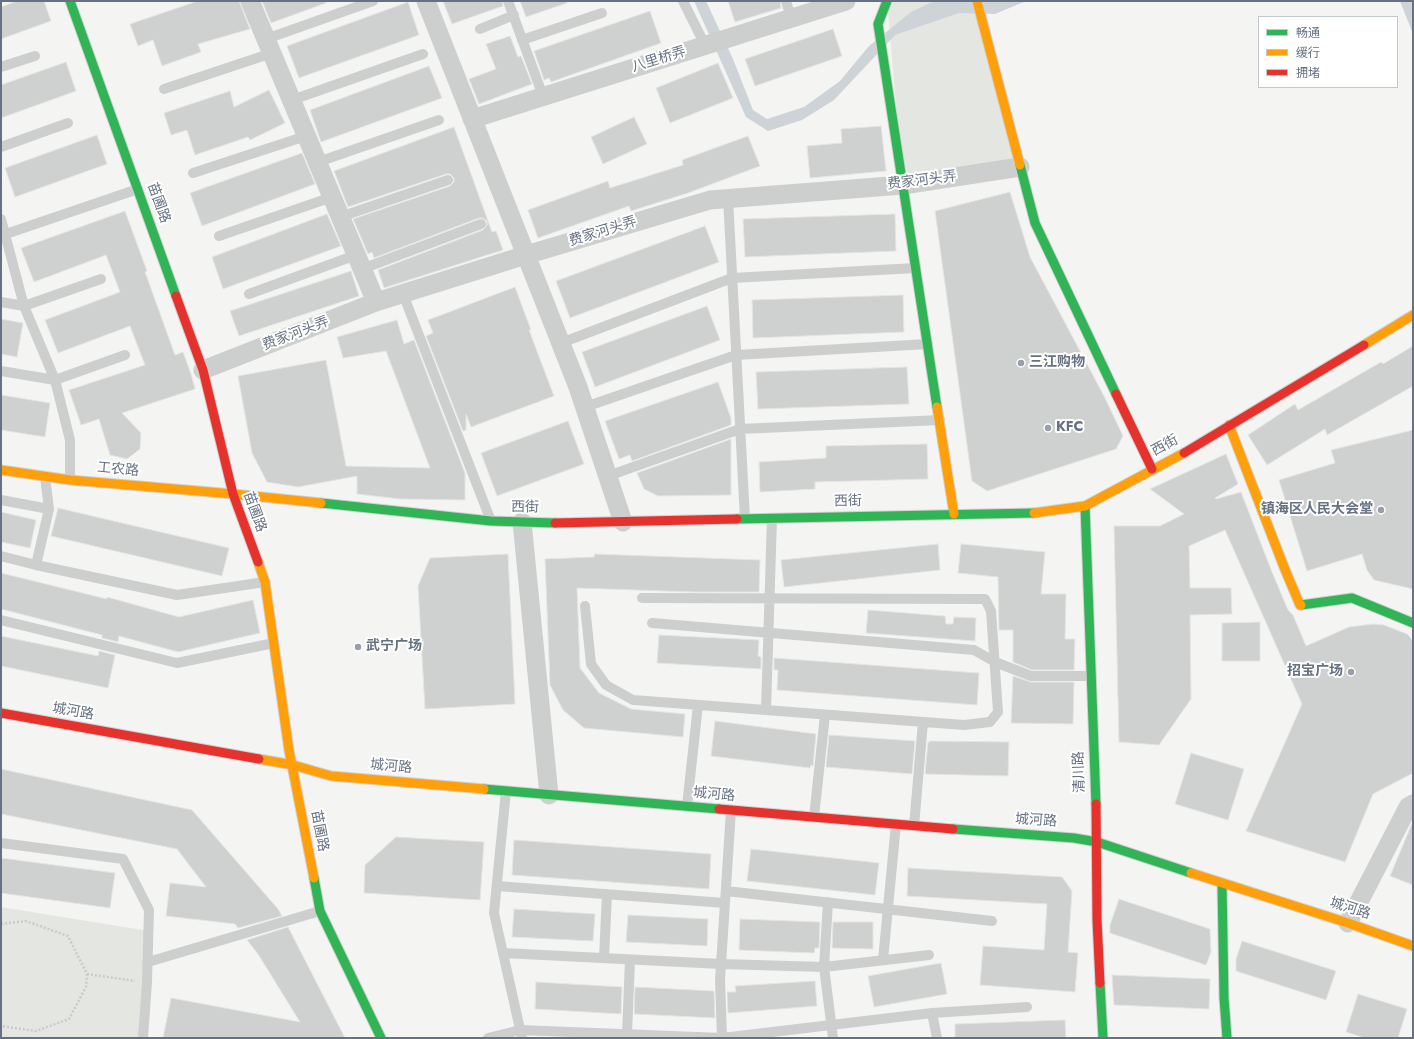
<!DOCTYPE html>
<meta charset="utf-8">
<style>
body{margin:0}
#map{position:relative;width:1414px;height:1039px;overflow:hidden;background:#f4f5f3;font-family:Jost,"Noto Sans SC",sans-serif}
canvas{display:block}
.frame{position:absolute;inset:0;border:2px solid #667182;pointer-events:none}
.legend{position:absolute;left:1258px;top:16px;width:140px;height:72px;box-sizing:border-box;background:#fff;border:1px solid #c2c6cd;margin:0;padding:5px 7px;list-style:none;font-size:12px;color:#667182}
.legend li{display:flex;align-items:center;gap:8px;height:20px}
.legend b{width:20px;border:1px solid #c2c6cd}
</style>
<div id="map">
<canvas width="1414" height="1039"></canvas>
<div class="frame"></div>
<ul class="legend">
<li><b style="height:5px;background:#30b455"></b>畅通</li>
<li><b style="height:5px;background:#ff9f0a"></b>缓行</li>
<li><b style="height:5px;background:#e5322d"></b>拥堵</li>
</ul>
</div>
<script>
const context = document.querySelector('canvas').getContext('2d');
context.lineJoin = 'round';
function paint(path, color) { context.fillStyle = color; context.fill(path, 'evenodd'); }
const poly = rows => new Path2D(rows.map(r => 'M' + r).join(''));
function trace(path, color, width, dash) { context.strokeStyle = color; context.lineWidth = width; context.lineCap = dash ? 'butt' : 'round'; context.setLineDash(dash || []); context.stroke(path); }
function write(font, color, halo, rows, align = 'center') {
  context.font = font + ' Jost,"Noto Sans SC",sans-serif'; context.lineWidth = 4; context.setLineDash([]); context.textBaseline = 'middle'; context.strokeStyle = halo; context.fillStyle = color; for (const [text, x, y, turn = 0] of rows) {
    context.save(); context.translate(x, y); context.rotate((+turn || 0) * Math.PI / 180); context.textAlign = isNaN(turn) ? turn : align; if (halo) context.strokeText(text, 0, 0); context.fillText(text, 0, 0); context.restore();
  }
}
paint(poly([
 [887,1,977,1,1020,167,903,185],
 [1,907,149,931,141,1038,1,1038]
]), '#e4e7e1');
paint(poly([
 [694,1,706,1,733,59,753,110,767,119,804,107,840,81,869,46,911,12,930,3,939,1,1026,1,995,14,959,13,895,35,834,100,802,120,768,131,746,117],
 [1400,1,1411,1,1413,7,1413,34]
]), '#cdd3d6');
const building = poly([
 [17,1,44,1,51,21,1,39,1,7,17,1],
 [198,1,239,1,250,29,198,44,201,52,162,66,153,40,138,46,130,24,198,1],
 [262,1,326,1,326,3,271,23,262,1],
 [443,1,502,1,503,6,452,24,443,1],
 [520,1,567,1,567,3,526,17,520,1],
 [728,1,780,1,781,8,735,22,728,1],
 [408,2,419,35,299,78,287,46,408,2],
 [650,11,661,43,551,82,549,78,544,80,534,51,650,11],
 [833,29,842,56,755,86,745,59,833,29],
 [510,36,518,57,521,56,532,84,479,104,469,79,496,69,486,44,510,36],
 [66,62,76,91,1,118,1,85,66,62],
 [718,63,733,98,670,123,656,88,718,63],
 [429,66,442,98,321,142,310,110,429,66],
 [269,90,285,123,250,140,248,137,195,155,187,130,171,135,164,113,230,91,234,107,269,90],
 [634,117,647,144,603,164,591,137,634,117],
 [881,126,886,171,810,178,807,146,842,143,841,129,881,126],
 [454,127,492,232,496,231,503,250,384,288,378,270,483,230,487,225,487,221,482,218,479,218,374,258,372,252,368,254,353,219,450,186,454,182,454,178,450,174,446,174,348,207,334,171,454,127],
 [97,135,107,164,15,197,5,168,97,135],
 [748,136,760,166,688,193,631,211,629,206,538,238,528,210,608,181,610,188,683,165,682,160,748,136],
 [302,153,315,184,202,226,190,193,302,153],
 [1010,192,1030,257,1104,396,1123,436,1116,449,987,491,972,481,935,211,1010,192],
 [125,211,147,271,145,272,175,355,183,352,191,374,195,389,122,413,141,433,140,449,127,459,110,455,99,419,81,425,69,390,145,365,130,326,58,353,45,320,120,292,106,255,34,282,21,248,125,211],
 [327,214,341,246,223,289,212,257,327,214],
 [895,214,896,251,745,257,743,219,895,214],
 [705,226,719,262,570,318,556,281,705,226],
 [351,271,359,296,239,336,230,311,351,271],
 [515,287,531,330,529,330,554,396,471,427,466,414,466,430,463,431,426,336,433,333,428,320,515,287],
 [903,295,904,332,753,338,752,300,903,295],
 [707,306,720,340,595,387,582,352,707,306],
 [1,319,23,323,17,357,1,354,1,319],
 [397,320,404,344,414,340,465,473,465,500,400,499,357,494,357,476,298,487,267,482,252,453,238,376,326,360,346,466,430,468,386,351,343,358,337,337,397,320],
 [1413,346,1413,386,1327,435,1325,429,1267,465,1248,435,1295,404,1298,410,1381,362,1383,364,1413,346],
 [907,367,909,404,758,409,756,372,907,367],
 [718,382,731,418,731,425,632,461,630,455,619,459,605,421,718,382],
 [1,395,50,403,45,437,1,430,1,395],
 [568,421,584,464,497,496,481,453,568,421],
 [1413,430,1413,589,1374,580,1367,570,1362,554,1307,571,1279,480,1335,463,1331,450,1413,430],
 [731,439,731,495,658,496,644,489,637,473,731,439],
 [927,444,928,479,815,482,815,489,760,492,759,462,826,458,826,446,927,444],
 [1226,454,1238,484,1215,498,1216,499,1241,492,1272,572,1288,610,1293,615,1306,646,1349,627,1373,624,1384,625,1407,634,1410,637,1413,642,1413,773,1373,794,1345,862,1246,831,1302,704,1225,530,1189,546,1190,588,1231,588,1232,614,1190,615,1191,699,1159,745,1119,742,1114,526,1160,526,1184,514,1150,489,1226,454],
 [58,508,229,548,222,576,51,536,58,508],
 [1,512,36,520,30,548,1,542,1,512],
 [938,544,940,570,784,587,781,560,938,544],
 [961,544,1045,552,1041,594,1066,594,1065,639,1075,639,1074,670,1032,670,1013,662,1013,630,999,630,998,577,958,573,961,544],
 [508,554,515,704,425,709,418,586,430,558,508,554],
 [595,554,760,560,759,592,693,592,577,588,580,668,599,693,631,709,685,714,683,737,584,728,563,710,550,685,545,559,594,557,595,554],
 [1,573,107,599,107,597,179,617,253,600,260,633,178,652,119,636,118,642,102,638,102,635,1,609,1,573],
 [868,610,945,616,946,624,953,624,954,617,976,618,975,641,866,633,868,610],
 [1260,622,1260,661,1222,661,1222,623,1260,622],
 [659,635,759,640,758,656,761,657,761,669,657,663,659,635],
 [1,636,98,656,99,651,115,655,108,688,1,666,1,636],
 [774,658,979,673,977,705,777,690,778,670,774,670,774,658],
 [1013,676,1031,682,1074,682,1073,724,1011,723,1013,676],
 [715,721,816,734,813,766,811,765,810,768,711,756,715,721],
 [829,735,915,741,912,774,826,767,829,735],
 [930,741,1009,742,1008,776,925,774,928,742,930,742,930,741],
 [1191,753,1244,769,1228,820,1175,804,1191,753],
 [1,769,192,810,278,909,282,916,238,928,235,924,166,916,170,883,206,887,177,849,1,814,1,769],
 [1413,821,1413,885,1390,876,1413,821],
 [396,837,484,842,480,900,364,893,365,865,396,837],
 [514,840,711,854,709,889,512,875,514,840],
 [751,849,879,863,875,895,747,881,751,849],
 [1,858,115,873,110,908,1,893,1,858],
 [908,868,1062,877,1072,891,1068,952,1078,953,1075,992,980,985,983,946,1044,950,1047,904,907,896,908,868],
 [1119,899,1210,929,1211,952,1206,965,1110,933,1110,925,1119,899],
 [514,909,595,914,593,941,512,937,514,909],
 [628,915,708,919,707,946,626,942,628,915],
 [740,919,820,922,819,948,815,948,814,953,739,950,740,919],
 [833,922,873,922,873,949,832,948,833,922],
 [288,927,345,1038,163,1038,171,998,300,1022,258,954,247,940,288,927],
 [1242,941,1336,971,1326,1000,1236,971,1236,959,1242,941],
 [941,963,947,994,874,1007,868,976,941,963],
 [1112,975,1210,979,1209,1009,1114,1005,1112,975],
 [815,981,817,1006,728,1013,727,992,736,992,735,986,815,981],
 [536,982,622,987,621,1014,535,1009,536,982],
 [635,987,714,991,715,1018,634,1014,635,987],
 [1358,994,1407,1009,1398,1038,1365,1038,1346,1032,1358,994],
 [1065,1020,1066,1038,955,1038,955,1024,1065,1020]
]);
paint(building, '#cfd0d0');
trace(building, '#e4e4e3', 1);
const fast = poly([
 [70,1,176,296],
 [887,1,878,24,937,407],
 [1020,165,1035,223,1116,394],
 [321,503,491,521,555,523],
 [1085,506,1096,804],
 [737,519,1034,513],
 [1301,605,1352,598,1413,623],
 [484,789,719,809],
 [953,829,1074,838,1097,842,1191,873],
 [314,878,320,911,381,1038],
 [1222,884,1224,998,1227,1038],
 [1100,983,1103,1038]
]);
const slow = poly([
 [977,1,1020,165],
 [1364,345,1413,315],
 [937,407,954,514],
 [1229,425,1284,567,1300,605,1301,605],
 [1,470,70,480,233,494,321,503],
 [1034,513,1085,506,1184,453],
 [258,562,265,582,289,750,314,878],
 [259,759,293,765,331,776,484,789],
 [1191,873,1348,923,1413,946]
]);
const jam = poly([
 [176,296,203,370,233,494,258,562],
 [1116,394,1152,469],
 [1184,453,1364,345],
 [555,523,737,519],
 [1,713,259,759],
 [1096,804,1097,920,1100,983],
 [719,809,953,829]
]);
trace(fast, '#d0d1d1', 11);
trace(slow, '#d0d1d1', 11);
trace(jam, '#d0d1d1', 11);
trace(poly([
 [1,924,26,921,68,936,87,974,86,987,69,1019,36,1031,1,1026],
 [87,974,135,981]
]), '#cacacb', 2.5, [2, 2]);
trace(poly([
 [508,1,543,96],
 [683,1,705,45],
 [786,1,791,18],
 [480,29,514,15],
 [266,39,373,1],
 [522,40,602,13],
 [1,67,35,56],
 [164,89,272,53],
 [292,100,423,54],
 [1,147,68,123],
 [318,162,439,120],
 [193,173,306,136],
 [728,198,745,519],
 [340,217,448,180],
 [1,219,24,306,55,380,70,440,70,480],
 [1,233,6,234,138,189],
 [219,236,332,197],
 [362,269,481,224],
 [249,294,356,255],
 [403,294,491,521],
 [1,302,24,306,101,279],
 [561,343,732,278,916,268],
 [1,371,55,380,125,355],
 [585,407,736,355,928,344],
 [608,476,740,429,940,420],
 [1,500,49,509],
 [1,556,36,565,177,595,265,582],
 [36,565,49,509,45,477],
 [585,606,591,664,606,685,633,700,964,725,990,722,998,712,991,611,985,599,642,598],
 [1,620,177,663,274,643],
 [652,623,974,650,995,662,1031,676,1091,676],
 [766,710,772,518],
 [506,791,494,913,522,1038],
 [687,806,698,705],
 [814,817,825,715],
 [914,826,923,722],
 [1,843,123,859,149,910,147,982,143,1038],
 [497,886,725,903],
 [726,891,992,921],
 [828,902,824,967,833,1038],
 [503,953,721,964,824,967,929,955],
 [604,958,607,894],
 [883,960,896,824],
 [148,962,320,911],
 [932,1013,937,1038],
 [627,1034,630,960],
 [488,1038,520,1030,722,1038,932,1013,1027,1007],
 [722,1038,720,980,731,810]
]), '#cdcece', 10);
trace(poly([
 [250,1,376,302],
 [426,1,578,387,623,522],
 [472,119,846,1],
 [203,370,376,302,526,255,710,200,903,185,1020,167],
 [522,522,549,795],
 [1348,923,1408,807,1413,804]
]), '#cdcece', 19);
trace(fast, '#30b455', 9);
trace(slow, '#ff9f0a', 9);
trace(jam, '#e5322d', 9);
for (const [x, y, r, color] of [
 [1021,363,4,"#989faa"],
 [1048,428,4,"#989faa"],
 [1381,510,4,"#989faa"],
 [358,647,4,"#989faa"],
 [1351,672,4,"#989faa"]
]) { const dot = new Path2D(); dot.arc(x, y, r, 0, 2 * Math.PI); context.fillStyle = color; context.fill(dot); trace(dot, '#fff', 1.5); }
write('14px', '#667182', '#fff', [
 ["八里桥弄",659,60,-17],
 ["费家河头弄",922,181,-7],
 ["苗圃路",158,203,70],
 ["费家河头弄",603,232,-17],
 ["费家河头弄",296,334,-21],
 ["西街",1165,446,-29],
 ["工农路",118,470,5],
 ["西街",848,502,-1],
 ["西街",525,508,1],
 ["苗圃路",254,512,70],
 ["城河路",73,712,10],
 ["城河路",391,767,5],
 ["清川路",1080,772,-92],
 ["城河路",714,795,5],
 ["城河路",1036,821,4],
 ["苗圃路",319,831,79],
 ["城河路",1350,909,18]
]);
write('bold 14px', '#667182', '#fff', [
 ["三江购物",1029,363],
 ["KFC",1056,428],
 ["镇海区人民大会堂",1373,510,"right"],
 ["武宁广场",366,647],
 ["招宝广场",1343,672,"right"]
], 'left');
</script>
